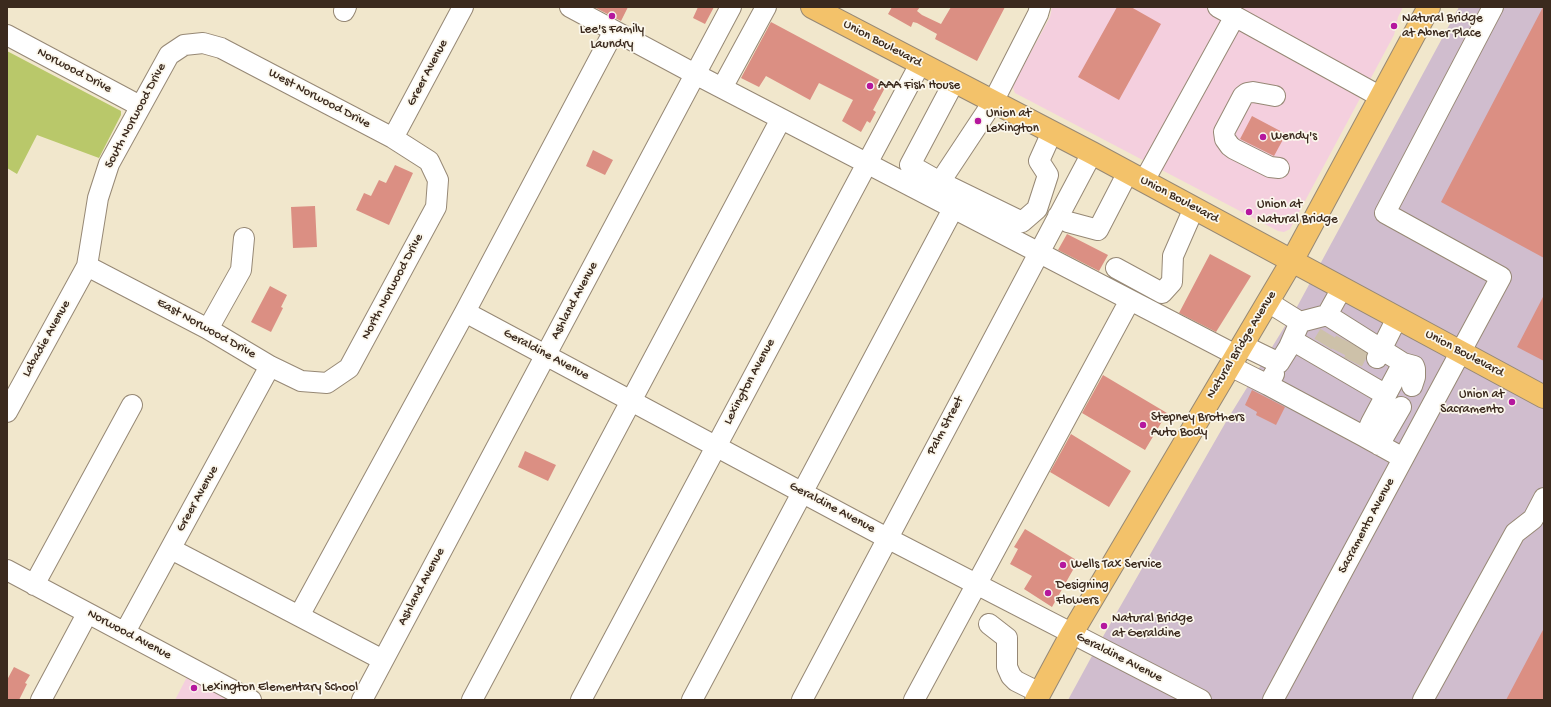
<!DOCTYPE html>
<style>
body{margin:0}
#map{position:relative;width:1551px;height:707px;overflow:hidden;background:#f1e7cc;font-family:"Gochi Hand",sans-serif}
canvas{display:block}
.frame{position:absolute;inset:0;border:8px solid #3b2a1e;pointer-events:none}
</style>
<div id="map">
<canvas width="1551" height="707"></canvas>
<div class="frame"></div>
</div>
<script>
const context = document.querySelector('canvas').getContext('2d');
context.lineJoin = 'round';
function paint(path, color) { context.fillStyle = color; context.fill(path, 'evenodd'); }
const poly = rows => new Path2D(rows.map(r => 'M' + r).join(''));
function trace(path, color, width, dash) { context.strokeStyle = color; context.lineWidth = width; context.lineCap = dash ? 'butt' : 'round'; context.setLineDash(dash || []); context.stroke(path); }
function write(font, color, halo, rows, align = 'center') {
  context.font = font + ' "Gochi Hand",sans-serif'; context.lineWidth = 3.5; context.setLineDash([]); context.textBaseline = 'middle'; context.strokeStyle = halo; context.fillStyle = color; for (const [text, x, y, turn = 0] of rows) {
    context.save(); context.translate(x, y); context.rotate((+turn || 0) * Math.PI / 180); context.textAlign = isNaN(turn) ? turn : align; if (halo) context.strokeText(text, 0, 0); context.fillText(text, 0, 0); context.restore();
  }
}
paint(poly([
 [1052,7,1403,7,1398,17,1394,35,1290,229,1284,232,1278,231,1015,93,1013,88,1015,81,1050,17],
 [187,677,229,700,175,700]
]), '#f4cfde');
paint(poly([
 [1459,7,1544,7,1544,700,1068,700,1093,654,1227,420,1298,305]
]), '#d0bdce');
paint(poly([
 [7,51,121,111,121,115,99,158,37,135,17,174,7,168]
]), '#b9c86a');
paint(poly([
 [594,7,628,7,621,21],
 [698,7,714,7,705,24,693,18],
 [892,7,920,7,917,11,922,15,941,24,951,7,1005,7,977,61,935,39,937,34,917,23,913,22,911,27,888,14],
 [1117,7,1131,7,1161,24,1119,100,1078,77],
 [1543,7,1544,7,1544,258,1441,202],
 [771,22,887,84,873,110,876,112,870,123,867,121,861,132,842,121,853,100,819,83,810,100,766,76,759,87,741,78],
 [1252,116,1286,134,1274,156,1240,139],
 [593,150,613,160,605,175,586,166],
 [395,165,413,173,389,225,356,210,364,193,371,196,379,180,386,183],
 [315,206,317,247,293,248,291,207],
 [1067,234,1108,255,1099,271,1058,250],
 [1210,254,1251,276,1216,332,1179,313],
 [270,286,287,295,281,307,283,308,271,332,251,322],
 [1544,295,1544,361,1517,347],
 [1103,375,1167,413,1145,450,1082,413],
 [1252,390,1285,407,1276,425,1256,415,1257,412,1245,405],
 [1071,434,1131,471,1109,507,1050,472],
 [525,451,556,465,548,481,518,467],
 [1025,529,1078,561,1052,607,1024,589,1032,576,1010,564,1018,549,1014,547],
 [1544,628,1544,700,1506,700],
 [14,667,30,675,25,683,27,684,19,700,7,700,7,680]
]), '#db8f83');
trace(poly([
 [1323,344,1329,334],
 [1339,352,1345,340],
 [1353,362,1360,348]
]), '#cdc1a9', 20, [20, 10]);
const minor = poly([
 [570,7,695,74,1236,355],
 [1218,7,1381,97],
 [344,11,346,7],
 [7,35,140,106],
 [954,82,910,165,940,182,993,102,1038,14,1040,7],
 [722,88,766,7],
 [1275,96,1253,92,1247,93,1243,96,1224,132,1225,139,1230,146,1234,149,1270,167,1279,168],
 [393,138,463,7],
 [1144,181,1235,16],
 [940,182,1022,222,1037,209,1048,175,1039,161,1052,132],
 [1058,216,1068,222,1098,230,1128,172],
 [1116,268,1162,293,1172,282,1173,256,1194,208],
 [465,312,887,538,1201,700],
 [1327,315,1403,363,1371,423,1365,437,1403,458],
 [1300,322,1327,315,1342,288],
 [208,329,241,270,244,238],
 [1292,340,1386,395],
 [1242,345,1279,363,1289,347,1300,322,1268,302],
 [1377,358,1397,318],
 [1403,363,1414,366,1415,369,1415,377,1412,386],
 [1230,366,1268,385,1274,374],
 [1268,385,1365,437],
 [7,412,87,266,98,198,109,164,169,55,184,45,203,43,221,48,393,138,429,161,438,180,436,207,349,368,327,383,301,381,270,366,208,329,87,266],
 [1379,445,1401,407],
 [171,549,383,660],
 [7,570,251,700],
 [34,585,132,405],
 [299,616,465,312,614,31],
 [989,624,1007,638,1007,667,1011,676,1016,681,1040,693],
 [125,632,270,366],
 [41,700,87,614],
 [362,700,731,7],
 [472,700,781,119],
 [581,700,920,64],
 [692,700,953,209],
 [802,700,1092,153],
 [914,700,1130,300],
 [1273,700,1501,277,1385,213,1493,7],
 [1423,700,1515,533,1533,519,1544,498]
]);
const major = poly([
 [812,7,1092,153,1544,397],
 [1036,700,1072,633,1292,261,1429,7]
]);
trace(minor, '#968875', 22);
trace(major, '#968875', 24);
trace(minor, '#fff', 20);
trace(major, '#f3c26a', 22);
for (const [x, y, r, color] of [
 [612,16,4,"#b5179e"],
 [1394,26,4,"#b5179e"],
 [870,86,4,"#b5179e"],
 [978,121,4,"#b5179e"],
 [1263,137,4,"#b5179e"],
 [1249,212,4,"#b5179e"],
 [1512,402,4,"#b5179e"],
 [1143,425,4,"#b5179e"],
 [1063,565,4,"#b5179e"],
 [1048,593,4,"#b5179e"],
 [1104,626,4,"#b5179e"],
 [194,688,4,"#b5179e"]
]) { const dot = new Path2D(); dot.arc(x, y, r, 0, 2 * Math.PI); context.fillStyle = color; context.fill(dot); trace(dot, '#fbf7ec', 1.5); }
write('13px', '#3b2a1e', '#fbf7ec', [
 ["Natural Bridge",1402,19],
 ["at Abner Place",1402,34],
 ["Lee's Family",612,30,"center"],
 ["Laundry",612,45,"center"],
 ["AAA Fish House",878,86],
 ["Union at",986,114],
 ["Lexington",986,129],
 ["Wendy's",1271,137],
 ["Union at",1257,205],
 ["Natural Bridge",1257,220],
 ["Union at",1504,395,"right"],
 ["Sacramento",1504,410,"right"],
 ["Stepney Brothers",1151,418],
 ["Auto Body",1151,433],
 ["Wells Tax Service",1071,565],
 ["Designing",1056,586],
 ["Flowers",1056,601],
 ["Natural Bridge",1112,619],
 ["at Geraldine",1112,634],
 ["Lexington Elementary School",202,688]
], 'left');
write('13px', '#3b2a1e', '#fbf7ec', [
 ["Union Boulevard",882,44,28],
 ["Norwood Drive",74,71,28],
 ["Greer Avenue",428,73,-62],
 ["West Norwood Drive",319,99,28],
 ["South Norwood Drive",136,116,-62],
 ["Union Boulevard",1179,200,28],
 ["North Norwood Drive",393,287,-62],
 ["Ashland Avenue",575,301,-62],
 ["East Norwood Drive",206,329,29],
 ["Labadie Avenue",47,339,-61],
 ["Natural Bridge Avenue",1242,345,-59],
 ["Union Boulevard",1464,354,28],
 ["Geraldine Avenue",546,355,28],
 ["Lexington Avenue",750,382,-62],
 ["Palm Street",946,426,-62],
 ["Greer Avenue",198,499,-61],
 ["Geraldine Avenue",832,508,28],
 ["Sacramento Avenue",1367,526,-62],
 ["Ashland Avenue",422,587,-62],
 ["Norwood Avenue",129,635,28],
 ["Geraldine Avenue",1119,658,27]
]);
</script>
